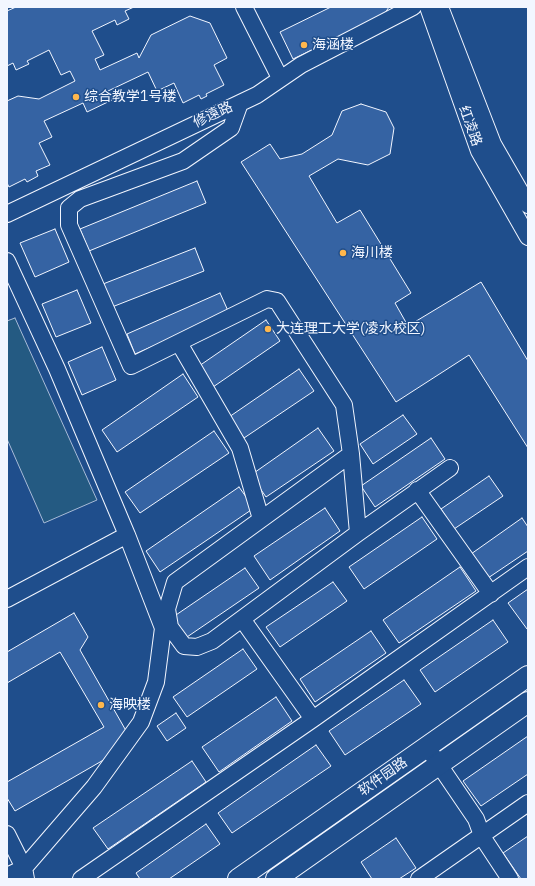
<!DOCTYPE html>
<meta charset="utf-8">
<style>
body{margin:0}
#map{position:relative;width:535px;height:886px;overflow:hidden;background:#1f4e8c;font-family:"IBM Plex Sans",sans-serif}
canvas{display:block}
.frame{position:absolute;inset:0;border:8px solid #f2f6ff;pointer-events:none}
</style>
<div id="map">
<canvas width="535" height="886"></canvas>
<div class="frame"></div>
</div>
<script>
const context = document.querySelector('canvas').getContext('2d');
context.lineJoin = 'round';
function paint(path, color) { context.fillStyle = color; context.fill(path, 'evenodd'); }
const poly = rows => new Path2D(rows.map(r => 'M' + r).join(''));
function trace(path, color, width, dash) { context.strokeStyle = color; context.lineWidth = width; context.lineCap = dash ? 'butt' : 'round'; context.setLineDash(dash || []); context.stroke(path); }
function write(font, color, halo, rows, align = 'center') {
  context.font = font + ' "IBM Plex Sans","Noto Sans SC",sans-serif'; context.lineWidth = 3; context.setLineDash([]); context.textBaseline = 'middle'; context.strokeStyle = halo; context.fillStyle = color; for (const [text, x, y, turn = 0] of rows) {
    context.save(); context.translate(x, y); context.rotate((+turn || 0) * Math.PI / 180); context.textAlign = isNaN(turn) ? turn : align; if (halo) context.strokeText(text, 0, 0); context.fillText(text, 0, 0); context.restore();
  }
}
const green = poly([
 [15,318,97,500,44,523,7,439,7,321,15,318]
]);
paint(green, '#245a82');
trace(green, '#a8bbd7', 1);
const building = poly([
 [16,7,134,7,125,11,129,19,117,25,115,20,92,31,104,55,95,59,100,70,137,53,139,58,151,35,190,16,210,23,227,58,214,65,224,85,206,94,207,96,201,99,199,95,183,103,174,83,157,91,148,72,108,91,112,100,87,112,83,103,44,121,52,137,39,143,50,165,36,171,38,176,27,182,25,179,9,187,7,183,7,101,18,96,39,99,75,81,70,71,61,75,49,50,27,61,29,64,16,70,13,63,7,66,7,11,16,7],
 [331,7,389,7,383,16,293,59,280,32,331,7],
 [361,104,386,112,394,128,390,154,368,165,338,159,309,176,337,223,360,210,411,293,395,303,408,326,481,282,528,361,528,448,469,355,396,402,241,162,270,144,280,159,302,154,332,135,342,111,361,104],
 [197,181,206,203,89,251,80,229,197,181],
 [55,229,69,262,35,277,20,243,55,229],
 [195,248,204,271,112,307,103,284,195,248],
 [77,290,91,323,56,337,42,304,77,290],
 [220,293,229,313,135,354,127,334,220,293],
 [266,320,280,341,213,387,199,366,266,320],
 [102,347,116,380,82,395,68,362,102,347],
 [299,369,314,391,244,438,229,417,299,369],
 [183,374,198,397,117,452,102,430,183,374],
 [403,415,417,434,373,464,360,444,403,415],
 [318,428,334,451,266,497,251,475,318,428],
 [214,431,229,453,140,513,125,492,214,431],
 [431,438,445,459,375,507,361,486,431,438],
 [489,476,503,496,454,529,441,509,489,476],
 [239,487,254,508,160,572,146,551,239,487],
 [325,508,340,531,270,580,254,556,325,508],
 [422,517,437,539,364,589,349,567,422,517],
 [522,518,528,527,528,551,488,578,471,554,522,518],
 [460,567,476,591,399,643,383,620,460,567],
 [245,568,259,588,187,637,173,617,245,568],
 [333,582,347,601,280,647,266,627,333,582],
 [528,589,528,628,527,629,508,603,528,589],
 [74,613,88,637,80,650,133,743,15,811,7,798,7,782,104,727,60,652,7,683,7,652,74,613],
 [493,620,508,642,435,692,420,670,493,620],
 [371,631,386,653,315,702,300,679,371,631],
 [243,649,257,669,187,717,173,697,243,649],
 [404,680,421,704,345,755,329,731,404,680],
 [276,697,292,721,219,772,202,747,276,697],
 [176,713,186,728,167,741,157,726,176,713],
 [528,736,528,774,481,806,463,781,528,736],
 [316,745,331,766,232,833,218,813,316,745],
 [192,761,206,782,108,849,93,828,192,761],
 [206,824,220,844,169,879,140,879,136,873,206,824],
 [528,836,528,879,521,879,503,853,528,836],
 [396,838,416,868,399,879,372,879,361,862,396,838]
]);
paint(building, '#3563a3');
trace(building, '#f2f6ff', 1);
const minor = poly([
 [244,7,280,78],
 [428,7,479,151,528,237],
 [440,7,493,144,528,205],
 [240,103,231,128,183,161,80,199,69,208,69,225,131,366,267,299,277,301,344,405,351,454,358,533],
 [7,214,257,95,301,65,413,7],
 [7,261,57,369,127,535,163,628,156,682,141,722,94,787,24,868,26,879],
 [179,343,240,448,261,519],
 [351,454,175,582,167,609,170,627,184,646,197,647,212,641,358,533,450,468],
 [417,490,491,594],
 [7,599,127,535],
 [242,619,313,719],
 [427,747,476,819,483,838,510,879],
 [7,834,24,868,7,876],
 [81,879,313,719,528,567],
 [419,879,528,803]
]);
const major = poly([
 [238,879,528,676],
 [276,879,528,702]
]);
trace(minor, '#f2f6ff', 18);
trace(major, '#f2f6ff', 22);
trace(minor, '#1f4e8c', 16);
trace(major, '#1f4e8c', 20);
for (const [x, y, r, color] of [
 [304,45,4,"#ffb74d"],
 [76,97,4,"#ffb74d"],
 [343,253,4,"#ffb74d"],
 [268,329,4,"#ffb74d"],
 [101,705,4,"#ffb74d"]
]) { const dot = new Path2D(); dot.arc(x, y, r, 0, 2 * Math.PI); context.fillStyle = color; context.fill(dot); trace(dot, '#1f4e8c', 1.5); }
write('14px', '#f2f6ff', '#1f4e8c', [
 ["海涵楼",312,45],
 ["综合教学1号楼",84,97],
 ["海川楼",351,253],
 ["大连理工大学(凌水校区)",276,329],
 ["海映楼",109,705]
], 'left');
write('14px', '#f2f6ff', '#1f4e8c', [
 ["修遠路",213,115,-25],
 ["红凌路",470,126,70],
 ["软件园路",383,777,-35]
]);
</script>
